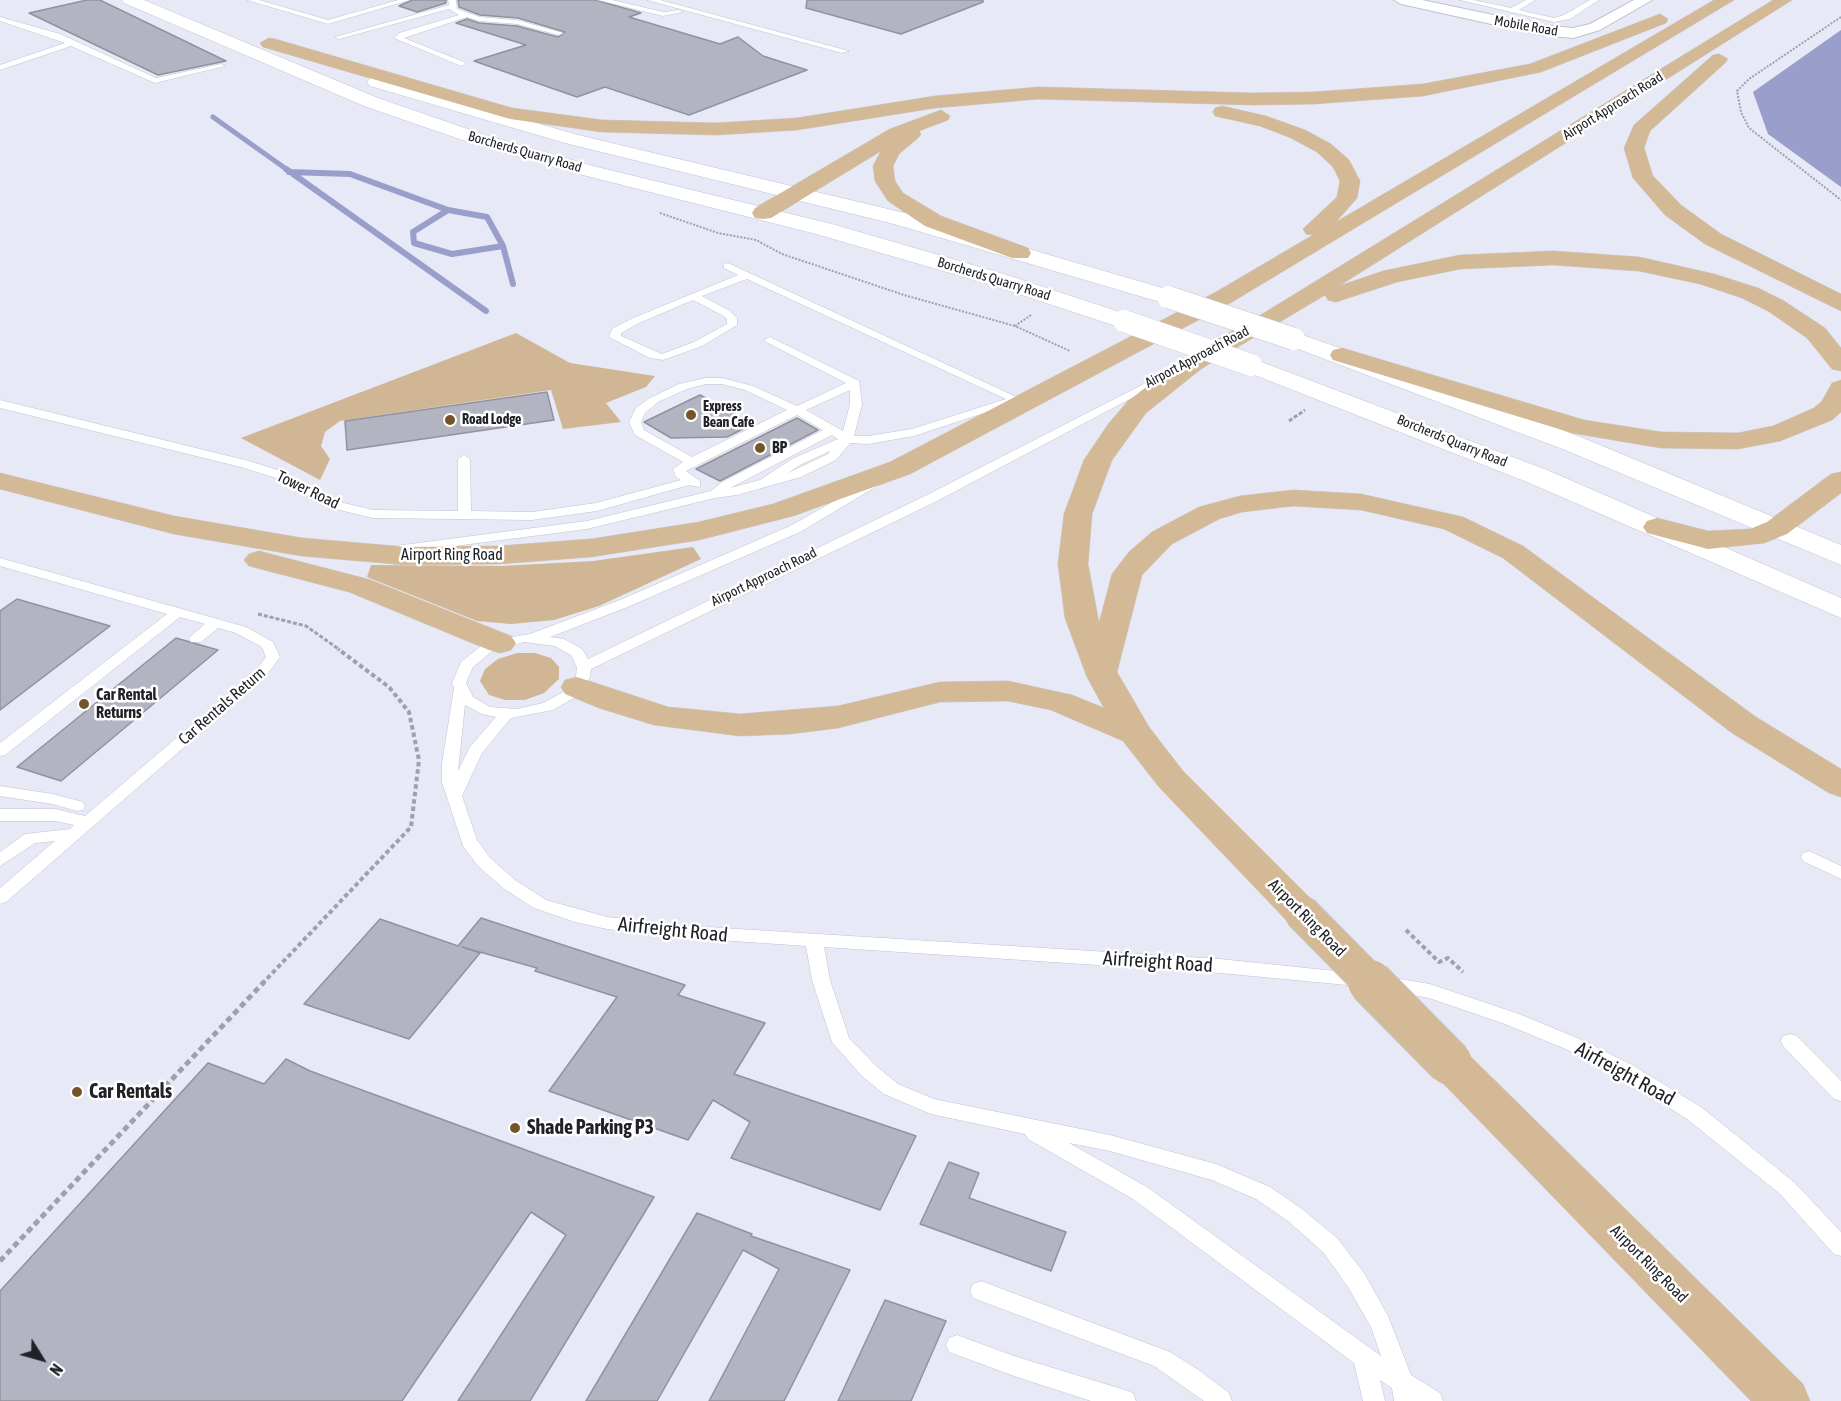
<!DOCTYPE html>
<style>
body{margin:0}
#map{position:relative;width:1841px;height:1401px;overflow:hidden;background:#e7e9f7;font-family:"Asap Condensed",sans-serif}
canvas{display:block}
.north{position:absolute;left:12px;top:1329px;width:60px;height:60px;-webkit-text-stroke:4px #fff;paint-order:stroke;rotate:127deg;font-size:16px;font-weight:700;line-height:24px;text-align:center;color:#212227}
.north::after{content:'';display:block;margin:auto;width:21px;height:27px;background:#212227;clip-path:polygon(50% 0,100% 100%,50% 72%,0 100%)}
</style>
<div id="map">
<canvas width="1841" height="1401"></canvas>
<div class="north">N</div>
</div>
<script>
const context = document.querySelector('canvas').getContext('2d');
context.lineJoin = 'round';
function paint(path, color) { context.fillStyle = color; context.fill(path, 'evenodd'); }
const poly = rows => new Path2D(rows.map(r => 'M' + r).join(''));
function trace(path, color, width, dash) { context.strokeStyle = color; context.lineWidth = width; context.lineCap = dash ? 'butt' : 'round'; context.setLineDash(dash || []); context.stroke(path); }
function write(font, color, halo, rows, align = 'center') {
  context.font = font + ' "Asap Condensed",sans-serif'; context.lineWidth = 5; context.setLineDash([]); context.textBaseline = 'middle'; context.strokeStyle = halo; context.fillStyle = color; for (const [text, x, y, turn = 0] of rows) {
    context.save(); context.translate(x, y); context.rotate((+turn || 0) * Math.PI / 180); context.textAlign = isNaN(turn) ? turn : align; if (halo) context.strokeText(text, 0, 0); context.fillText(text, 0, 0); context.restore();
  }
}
paint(poly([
 [516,333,570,363,655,376,646,387,606,403,621,422,563,429,551,390,340,421,325,432,321,446,330,459,320,480,241,438],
 [693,547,701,559,599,606,554,620,511,624,477,621,367,577,371,565,502,566,593,561],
 [517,653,535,653,551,658,559,667,559,679,544,693,525,700,505,700,489,695,480,681,485,669,498,659]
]), '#d1b696');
paint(poly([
 [1841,30,1841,187,1768,134,1753,92]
]), '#999ecb');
trace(poly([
 [213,117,289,171]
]), '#999ecb', 5);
trace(poly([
 [286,169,486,311],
 [289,172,350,174,448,210,413,232,414,243,452,254,503,246],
 [448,210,487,217,503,246,513,284]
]), '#999ecb', 6);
const building = poly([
 [87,0,100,0,226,61,158,75,29,13,87,0],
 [412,0,446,0,446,3,417,12,399,6,412,0],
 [458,0,596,0,641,13,629,17,720,44,738,37,763,56,807,70,689,115,605,87,577,97,474,61,526,45,456,23,467,19,479,23,517,26,558,37,565,32,518,18,480,15,459,7,458,0],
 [807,0,983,0,983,2,901,34,806,8,807,0],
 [547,392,554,420,347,450,345,421,547,392],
 [700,395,753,424,727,437,671,438,644,422,700,395],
 [797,418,818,430,720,481,696,469,797,418],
 [17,599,110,626,0,710,0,611,17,599],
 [176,638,218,650,61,781,17,767,176,638],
 [481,918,685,985,678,995,765,1023,734,1074,916,1136,880,1210,731,1158,750,1122,713,1100,688,1140,549,1091,617,997,535,971,537,968,462,947,480,953,409,1039,304,1004,380,919,458,946,481,918],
 [286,1059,310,1071,654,1197,530,1401,458,1401,566,1235,531,1212,402,1401,0,1401,0,1291,208,1063,264,1084,286,1059],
 [949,1162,979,1173,969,1198,1066,1232,1051,1271,920,1224,949,1162],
 [697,1213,752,1234,751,1236,850,1270,784,1401,709,1401,779,1269,743,1250,657,1401,586,1401,697,1213],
 [885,1300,946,1321,911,1401,838,1401,885,1300]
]);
paint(building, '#b2b4c1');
trace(building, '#91929f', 1.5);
const service = poly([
 [247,0,259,0,328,20,398,0,410,0,328,24,247,0],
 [448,0,456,0,457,9,480,17,517,20,563,33,559,35,517,24,479,21,467,17,404,38,464,62,465,64,461,66,394,38,399,33,459,15,449,9,339,39,335,37,449,5,448,0],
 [598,0,612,0,663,12,679,10,683,12,663,16,598,0],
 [647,0,660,0,849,51,842,53,647,0],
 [1460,0,1474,0,1511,8,1526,0,1535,0,1519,10,1554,18,1564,15,1590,0,1599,0,1570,19,1554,22,1460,0],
 [0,17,60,34,156,78,221,64,225,66,155,83,71,46,0,70,0,65,65,43,0,21,0,17],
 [728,263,1023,400,914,436,868,444,850,443,836,460,801,477,737,495,715,498,587,529,385,555,378,551,380,548,587,521,711,491,722,482,823,430,797,415,686,471,700,481,700,487,689,485,597,511,532,520,373,518,323,506,279,479,241,467,0,408,0,400,249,461,287,473,332,500,373,510,458,511,458,459,464,455,470,459,471,511,532,512,596,503,681,480,676,477,673,469,683,462,635,435,629,422,636,408,650,398,679,384,706,378,722,378,753,386,797,406,846,383,766,342,764,340,770,337,859,381,862,404,854,436,868,436,912,429,1006,399,747,279,702,296,730,311,737,318,737,325,702,346,663,360,650,358,609,337,612,329,631,319,738,275,724,268,724,264,728,263],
 [693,300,722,315,727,319,727,324,694,342,662,354,621,336,621,333,639,323,693,300],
 [706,384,722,384,745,390,787,410,692,457,644,430,641,422,645,413,658,402,687,389,706,384],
 [850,390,850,404,843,431,806,410,850,390],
 [832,435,838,439,792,459,760,480,730,488,832,435],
 [830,451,828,454,788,473,800,465,830,451],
 [1175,368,1181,371,1179,373,937,501,591,669,590,677,577,696,553,710,511,718,482,753,462,796,477,840,490,858,515,880,546,900,607,917,690,926,1220,959,1364,974,1367,979,1364,984,1358,986,1220,973,824,947,830,980,849,1038,876,1066,898,1084,934,1099,1110,1135,1216,1164,1270,1187,1302,1209,1337,1238,1364,1273,1388,1316,1411,1375,1440,1393,1443,1401,1394,1401,1392,1388,1380,1380,1385,1401,1363,1401,1354,1363,1133,1199,1028,1139,1025,1134,931,1114,884,1094,862,1076,832,1042,812,980,806,946,690,938,607,929,575,922,534,908,503,888,478,866,463,846,442,782,442,764,454,688,452,683,461,662,481,646,500,639,530,634,620,600,790,526,879,476,887,476,889,479,800,532,630,606,550,637,564,639,582,649,588,659,927,495,1175,368],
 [524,642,555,646,571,655,577,667,576,677,567,690,543,703,517,709,490,707,473,697,466,683,473,667,491,652,524,642],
 [465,705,482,714,496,717,470,747,458,771,465,705],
 [1069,1143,1110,1151,1212,1180,1256,1199,1288,1221,1323,1252,1348,1287,1371,1327,1381,1356,1147,1187,1069,1143],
 [0,558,246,627,273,642,280,657,266,676,6,902,0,904,0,888,55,841,35,843,0,866,0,852,25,834,70,829,74,825,55,821,0,821,0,809,55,809,85,816,256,670,266,657,262,647,236,633,218,628,201,642,191,642,189,639,191,636,205,624,180,617,5,755,0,756,0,743,167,614,0,566,0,558],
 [0,786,53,794,83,802,85,806,83,810,77,811,52,804,0,796,0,786],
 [1809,851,1841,866,1841,879,1803,861,1801,857,1803,853,1809,851],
 [1388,977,1430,984,1519,1014,1582,1040,1632,1065,1701,1107,1794,1182,1841,1232,1841,1256,1834,1254,1780,1194,1687,1119,1618,1075,1568,1050,1505,1024,1429,998,1382,989,1379,984,1382,979,1388,977],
 [1790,1034,1797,1036,1841,1081,1841,1101,1834,1099,1783,1046,1781,1041,1783,1036,1790,1034],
 [981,1281,1170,1352,1200,1371,1229,1393,1232,1401,1204,1401,1154,1366,973,1298,970,1291,973,1284,981,1281],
 [957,1335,1014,1356,1125,1390,1133,1393,1136,1401,1091,1401,1014,1376,949,1352,946,1345,949,1338,957,1335]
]);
const minor = poly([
 [1394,0,1422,0,1541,25,1573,28,1590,24,1634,0,1652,0,1600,30,1573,38,1541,35,1401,4,1394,0]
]);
const secondary = poly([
 [122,0,144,0,378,98,485,135,593,166,832,224,1004,274,1132,316,1136,321,1132,326,1116,326,988,284,816,234,579,174,471,143,364,106,124,3,122,0],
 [376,77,578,135,909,214,1176,292,1180,297,1176,302,1160,302,894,224,565,143,370,86,367,82,370,78,376,77],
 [1294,332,1428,379,1583,438,1841,545,1841,565,1565,450,1285,344,1282,339,1285,334,1294,332],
 [1251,358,1547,470,1841,598,1841,618,1527,482,1242,370,1239,365,1242,360,1251,358]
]);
const primary = poly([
 [1714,0,1734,0,1232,302,910,474,793,516,699,540,591,557,498,564,406,565,302,556,174,534,0,489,0,473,174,516,302,538,406,547,498,546,591,539,699,522,773,504,890,462,1216,292,1313,235,1306,234,1303,229,1337,197,1340,181,1333,167,1317,152,1291,138,1260,126,1215,116,1213,112,1215,108,1222,106,1266,116,1305,130,1331,144,1349,160,1360,181,1357,198,1336,222,1714,0],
 [1773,0,1792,0,1339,286,1383,271,1460,255,1553,251,1639,257,1714,274,1758,288,1784,301,1825,328,1841,348,1841,371,1832,369,1807,338,1768,311,1742,298,1700,284,1639,271,1553,265,1460,269,1397,282,1336,302,1328,300,1325,295,1201,369,1146,413,1112,460,1092,514,1088,564,1099,623,1112,574,1129,552,1152,532,1199,507,1240,496,1293,490,1361,494,1463,517,1523,546,1756,717,1841,769,1841,797,1829,793,1732,733,1503,558,1444,529,1361,510,1293,506,1242,512,1219,519,1172,544,1142,575,1117,672,1149,727,1183,771,1314,902,1320,912,1314,922,1301,926,1288,922,1159,787,1123,741,1051,710,1008,701,940,702,838,728,790,734,740,736,654,725,599,708,565,694,561,687,565,680,577,677,668,707,740,714,838,706,940,682,1008,681,1072,695,1104,708,1087,677,1065,618,1058,564,1064,514,1084,460,1109,423,1128,401,1183,359,1264,313,1773,0],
 [1660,14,1668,19,1666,23,1541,72,1423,96,1314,104,1253,105,1039,99,935,108,797,130,716,135,602,132,510,119,263,47,260,43,269,38,275,39,512,108,602,120,716,123,797,118,935,96,1039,87,1253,93,1314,92,1423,84,1530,64,1660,14],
 [1719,54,1728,59,1725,63,1650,131,1644,148,1653,176,1681,205,1721,234,1841,294,1841,311,1705,244,1665,215,1633,178,1624,148,1634,125,1713,55,1719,54],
 [941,110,950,116,948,120,919,131,921,134,918,138,899,154,893,166,895,181,903,193,941,216,1028,248,1031,253,1028,258,1012,258,925,226,888,201,875,181,873,166,881,151,771,218,763,219,755,218,752,213,755,208,890,129,941,110],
 [1342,348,1584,420,1661,432,1738,433,1773,426,1814,408,1822,401,1832,383,1841,380,1841,412,1832,420,1780,441,1738,449,1661,448,1572,433,1333,360,1330,355,1333,350,1342,348],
 [1841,472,1841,493,1787,534,1764,543,1708,549,1647,533,1643,527,1647,521,1657,518,1708,531,1750,529,1767,522,1831,474,1841,472],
 [259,551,371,580,511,636,516,643,511,650,500,653,489,650,349,592,249,566,244,560,249,554,259,551],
 [1450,1046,1465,1051,1803,1384,1810,1401,1751,1401,1435,1075,1429,1063,1435,1051,1450,1046]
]);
trace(service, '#c0c2cf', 1);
trace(minor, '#c0c2cf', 2);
trace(secondary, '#c0c2cf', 1);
trace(primary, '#cacacb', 1);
trace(poly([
 [1841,17,1749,79,1737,91,1741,112,1749,128,1841,200],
 [660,213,718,233,756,240,782,254,904,295,1015,326],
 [1031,315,1015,326,1070,351]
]), '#9ea0ab', 2, [2, 1.5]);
trace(poly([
 [1289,421,1305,410],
 [258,614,306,626,340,650]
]), '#9ea0ab', 3, [4, 2]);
trace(poly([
 [1406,930,1439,962,1448,958,1463,972],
 [262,984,411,827,419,760,409,712,389,687,338,649]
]), '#9ea0ab', 4, [4.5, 3]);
trace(poly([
 [0,1261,264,982]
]), '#9ea0ab', 5, [6, 4]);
paint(service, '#fff');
paint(minor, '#fff');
paint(secondary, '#fff');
paint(primary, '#d4b997');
const secondaryBridge = poly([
 [1168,297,1294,339],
 [1124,321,1251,365]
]);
const primaryBridgeFar1 = poly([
 [1301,912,1372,984]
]);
const primaryBridge = poly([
 [1370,982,1450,1063]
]);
trace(secondaryBridge, '#c0c2cf', 23, []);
trace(primaryBridgeFar1, '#cacacb', 37, []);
trace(primaryBridge, '#cacacb', 46, []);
trace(secondaryBridge, '#fff', 22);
trace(primaryBridgeFar1, '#d4b997', 35);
trace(primaryBridge, '#d4b997', 44);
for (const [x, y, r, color] of [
 [691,415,6,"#74542a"],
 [450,420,6,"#74542a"],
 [760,448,6,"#74542a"],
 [84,704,6,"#74542a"],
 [77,1092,6,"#74542a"],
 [515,1128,6,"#74542a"]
]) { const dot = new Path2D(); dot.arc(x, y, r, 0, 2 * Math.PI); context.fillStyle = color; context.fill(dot); trace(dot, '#fff', 2); }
write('14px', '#212227', '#fff', [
 ["Mobile Road",1526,26,10],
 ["Airport Approach Road",1613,106,-32],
 ["Borcherds Quarry Road",525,152,16],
 ["Borcherds Quarry Road",994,279,17],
 ["Airport Approach Road",1197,357,-28],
 ["Borcherds Quarry Road",1452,441,22],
 ["Airport Approach Road",764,577,-26]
]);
write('bold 14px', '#212227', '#fff', [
 ["Express",703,407],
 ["Bean Cafe",703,423],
 ["Road Lodge",462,420]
], 'left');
write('bold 16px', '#212227', '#fff', [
 ["BP",772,448],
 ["Car Rental",96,695],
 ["Returns",96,713]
], 'left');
write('16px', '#212227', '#fff', [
 ["Tower Road",308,490,26],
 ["Airport Ring Road",452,555],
 ["Car Rentals Return",222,706,-41],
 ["Airport Ring Road",1307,918,45],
 ["Airport Ring Road",1649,1264,45]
]);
write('20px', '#212227', '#fff', [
 ["Airfreight Road",673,930,6],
 ["Airfreight Road",1158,962,4],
 ["Airfreight Road",1625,1074,29]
]);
write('bold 20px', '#212227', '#fff', [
 ["Car Rentals",89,1092],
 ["Shade Parking P3",527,1128]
], 'left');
</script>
